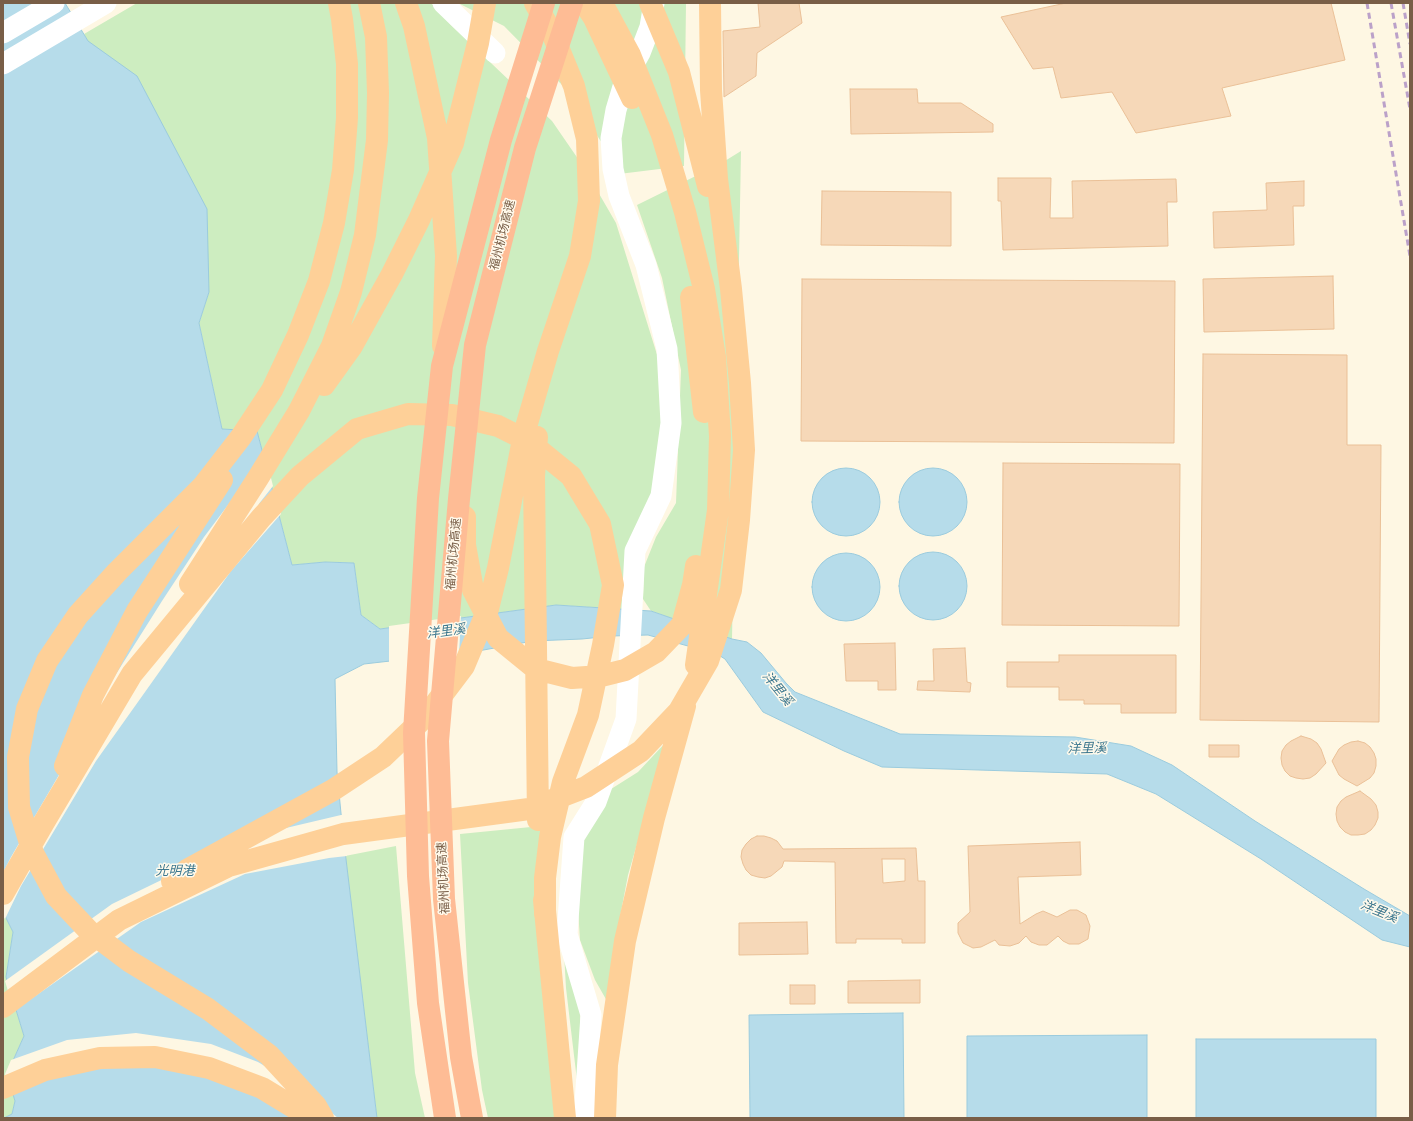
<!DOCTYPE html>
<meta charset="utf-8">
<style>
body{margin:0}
#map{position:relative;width:1413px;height:1121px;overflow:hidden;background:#fef7e3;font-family:Signika,sans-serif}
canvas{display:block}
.frame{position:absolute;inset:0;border:4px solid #795e47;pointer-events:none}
</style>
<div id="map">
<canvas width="1413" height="1121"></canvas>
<div class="frame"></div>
</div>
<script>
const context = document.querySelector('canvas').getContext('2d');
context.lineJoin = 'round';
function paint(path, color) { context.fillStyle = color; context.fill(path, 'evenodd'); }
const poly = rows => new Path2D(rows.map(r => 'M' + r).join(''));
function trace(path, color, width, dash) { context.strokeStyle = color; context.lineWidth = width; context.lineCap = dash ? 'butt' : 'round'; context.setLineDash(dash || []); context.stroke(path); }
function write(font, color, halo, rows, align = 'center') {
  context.font = font + ' Signika,"Noto Sans SC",sans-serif'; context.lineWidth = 3; context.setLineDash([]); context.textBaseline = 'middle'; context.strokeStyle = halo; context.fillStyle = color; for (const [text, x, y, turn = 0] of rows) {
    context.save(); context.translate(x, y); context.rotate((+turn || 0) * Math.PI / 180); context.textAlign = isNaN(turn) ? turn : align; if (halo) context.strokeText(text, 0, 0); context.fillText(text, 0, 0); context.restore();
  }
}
paint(poly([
 [137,3,431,3,451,25,552,121,583,166,616,223,659,361,663,458,622,609,556,605,380,629,361,615,354,563,325,562,292,565,257,431,222,429,199,323,209,292,84,34],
 [458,3,686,3,684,166,619,174,614,161,566,89,504,26],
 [741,151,732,639,651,611,643,599,644,567,656,537,676,503,681,370,662,278,637,205,720,164],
 [667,741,628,875,612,959,607,1001,595,980,580,940,577,893,582,835,600,796,638,772],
 [531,827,560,834,545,944,561,1118,488,1118,482,1090,468,983,460,834],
 [396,846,415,1073,425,1118,377,1118,345,856],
 [3,912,13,932,6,977,24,1036,7,1074,15,1101,12,1114,4,1118],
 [564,953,581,998,578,1089,566,988]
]), '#cdedc0');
const water = poly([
 [3,3,65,3,88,41,137,76,207,209,209,292,199,323,222,429,257,431,292,565,325,562,354,563,361,615,380,629,556,605,651,611,732,639,747,642,761,653,786,683,795,692,900,734,1075,737,1131,746,1172,765,1255,821,1364,889,1410,916,1410,947,1382,940,1261,859,1156,794,1107,774,882,767,844,751,763,712,725,659,717,654,648,635,611,636,582,639,533,641,478,651,364,664,335,679,337,772,343,834,377,1118,4,1118,12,1114,15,1101,7,1074,24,1036,6,977,13,932,3,912,3,3],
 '812 502a34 34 0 1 1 68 0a34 34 0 1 1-68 0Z',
 '899 502a34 34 0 1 1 68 0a34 34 0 1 1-68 0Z',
 '899 586a34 34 0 1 1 68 0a34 34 0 1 1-68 0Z',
 '812 587a34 34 0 1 1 68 0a34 34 0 1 1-68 0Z',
 [903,1013,904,1118,750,1118,749,1015,903,1013],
 [1147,1035,1147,1118,967,1118,967,1036,1147,1035],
 [1196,1039,1376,1039,1376,1118,1196,1118,1196,1039]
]);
paint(water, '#b6dcea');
trace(water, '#9bcbdd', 1);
paint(poly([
 [264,450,273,486,258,505,275,493,281,514,231,571,96,761,21,886,5,919,3,916,3,873,11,857,63,768,111,682,162,601,204,537,249,477],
 [461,616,459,655,389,663,389,626],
 [341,815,343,815,347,856,329,858,245,874,141,922,14,1011,5,981,112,904,252,836],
 [136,1033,211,1044,258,1062,300,1087,338,1118,297,1118,254,1087,129,1058,10,1090,5,1074,11,1060,67,1040]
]), '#fef7e3');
const building = poly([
 [758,3,799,3,802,23,757,53,756,76,724,97,723,31,760,27,758,3],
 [1066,3,1331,3,1345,60,1222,88,1231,116,1136,133,1112,92,1061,98,1053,67,1033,69,1001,17,1066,3],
 [850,89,917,89,918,103,961,103,993,124,993,132,851,134,850,89],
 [998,178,1051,178,1050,218,1073,218,1072,181,1176,179,1177,202,1167,202,1168,246,1003,250,1001,201,998,201,998,178],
 [1304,181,1304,206,1293,206,1294,245,1214,248,1213,212,1267,210,1266,183,1304,181],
 [822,191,951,192,951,246,821,245,822,191],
 [1333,276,1334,329,1204,332,1203,279,1333,276],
 [802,279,1175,281,1174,443,801,441,802,279],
 [1203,354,1347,355,1347,445,1381,445,1379,722,1200,720,1203,354],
 [1003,463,1180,464,1179,626,1002,625,1003,463],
 [895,643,896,690,878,690,878,681,846,681,844,644,895,643],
 [965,648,967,682,971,683,970,692,917,690,918,681,934,681,933,649,965,648],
 [1059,655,1176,655,1176,713,1121,713,1121,704,1084,704,1084,700,1059,700,1059,687,1007,687,1007,662,1059,662,1059,655],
 [1301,736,1311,739,1317,743,1321,749,1326,763,1316,774,1310,778,1303,779,1296,778,1290,776,1285,771,1282,765,1281,758,1282,751,1286,745,1291,741,1301,736],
 [1358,741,1365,743,1370,747,1374,753,1376,759,1376,766,1374,773,1370,778,1357,786,1344,779,1339,775,1332,761,1339,749,1344,745,1351,742,1358,741],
 [1209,745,1239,745,1239,757,1209,757,1209,745],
 [1360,791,1371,799,1376,805,1378,812,1378,818,1375,825,1371,830,1365,834,1358,835,1351,835,1345,832,1340,827,1337,821,1336,814,1337,807,1341,801,1346,797,1360,791],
 [757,836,764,836,771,838,777,841,783,849,916,848,918,881,925,881,925,943,902,943,902,939,856,939,856,943,836,943,835,862,784,861,782,867,771,876,765,878,758,877,751,875,746,870,743,864,741,857,742,850,746,844,751,839,757,836],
 [882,859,905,859,905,881,883,883,882,859],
 [1080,842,1081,875,1018,877,1020,924,1036,914,1043,911,1057,917,1070,910,1077,910,1086,915,1090,926,1088,939,1079,944,1069,944,1063,941,1058,936,1047,945,1039,945,1031,942,1026,936,1019,943,1010,946,999,945,995,940,981,947,973,948,963,943,958,933,958,923,970,912,968,846,1080,842],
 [807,922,808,954,739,955,739,923,807,922],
 [920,980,920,1003,848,1003,848,981,920,980],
 [790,985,815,985,815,1004,790,1004,790,985]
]);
paint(building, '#f6d8b8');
trace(building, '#eac097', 1);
trace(poly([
 [443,3,495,53],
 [3,33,54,3],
 [3,64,106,3],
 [584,1118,591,1015,567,934,574,837,596,802,626,719,635,551,661,496,671,423,667,349,646,265,619,196,613,169,611,138,616,110,625,80,640,53,650,27,654,3]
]), '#fff', 21);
trace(poly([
 [406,3,414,26,438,138,446,256,443,346],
 [584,3,594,18,632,98],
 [602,3,630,55,662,135,685,212,704,289,715,357,720,436,718,510,696,665],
 [650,3,679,72,708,186],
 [691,297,704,412],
 [324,385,352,346,392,274,419,220,453,143,478,43,485,3],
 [537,437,534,476,538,820],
 [465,517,465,545,473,590,498,638,536,669,572,678,601,676,625,670,656,652,682,625,693,585,696,566],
 [190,584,258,478,299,411,332,346,351,292,365,235,377,140,378,93,376,37,369,3],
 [65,766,93,695,137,611,222,480],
 [172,881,187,870,333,790,383,757,427,715,464,666,488,609,498,568,524,434,548,351,580,256,589,201,587,139,574,86,553,35,535,3],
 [3,894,43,824,132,674,261,518,300,476,357,429,408,414,452,415,498,426,528,441,571,476,600,524,613,585,603,645,588,715,563,782,550,837,545,878,545,914],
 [544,900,565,1118],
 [3,1007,119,920,229,866,343,834,529,809,586,787,641,751,679,711,708,661,731,590,739,520,744,450,740,383,731,289,717,179,711,90,710,3],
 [3,1088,45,1070,100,1058,155,1057,209,1068,262,1088,303,1113,308,1118],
 [323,1118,316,1106,269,1055,208,1009,129,961,89,931,56,896,33,853,19,807,18,757,27,709,47,661,78,615,117,572,203,486,241,437,272,390,298,335,319,281,334,223,343,170,347,118,347,64,342,19,339,3],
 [605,1118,607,1065,625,941,654,818,685,706]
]), '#fed098', 22);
trace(poly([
 [445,1118,428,1003,418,876,414,733,428,498,442,366,501,140,544,3],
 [472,1118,461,1057,444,899,438,741,459,499,475,345,525,148,572,3]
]), '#febc95', 22);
trace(poly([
 [1367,3,1410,256],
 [1391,3,1410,109],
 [1403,3,1410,44]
]), '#bba1c9', 3, [6, 4]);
write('12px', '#795e47', '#fffaec', [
 ["福州机场高速",503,235,-76],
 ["福州机场高速",454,554,-85],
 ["福州机场高速",444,878,-93]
]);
write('italic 13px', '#3e788f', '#fffaec', [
 ["洋里溪",446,632,-8],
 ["洋里溪",777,689,51],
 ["洋里溪",1087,749,-1],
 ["光明港",175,872],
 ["洋里溪",1379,912,22]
]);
</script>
